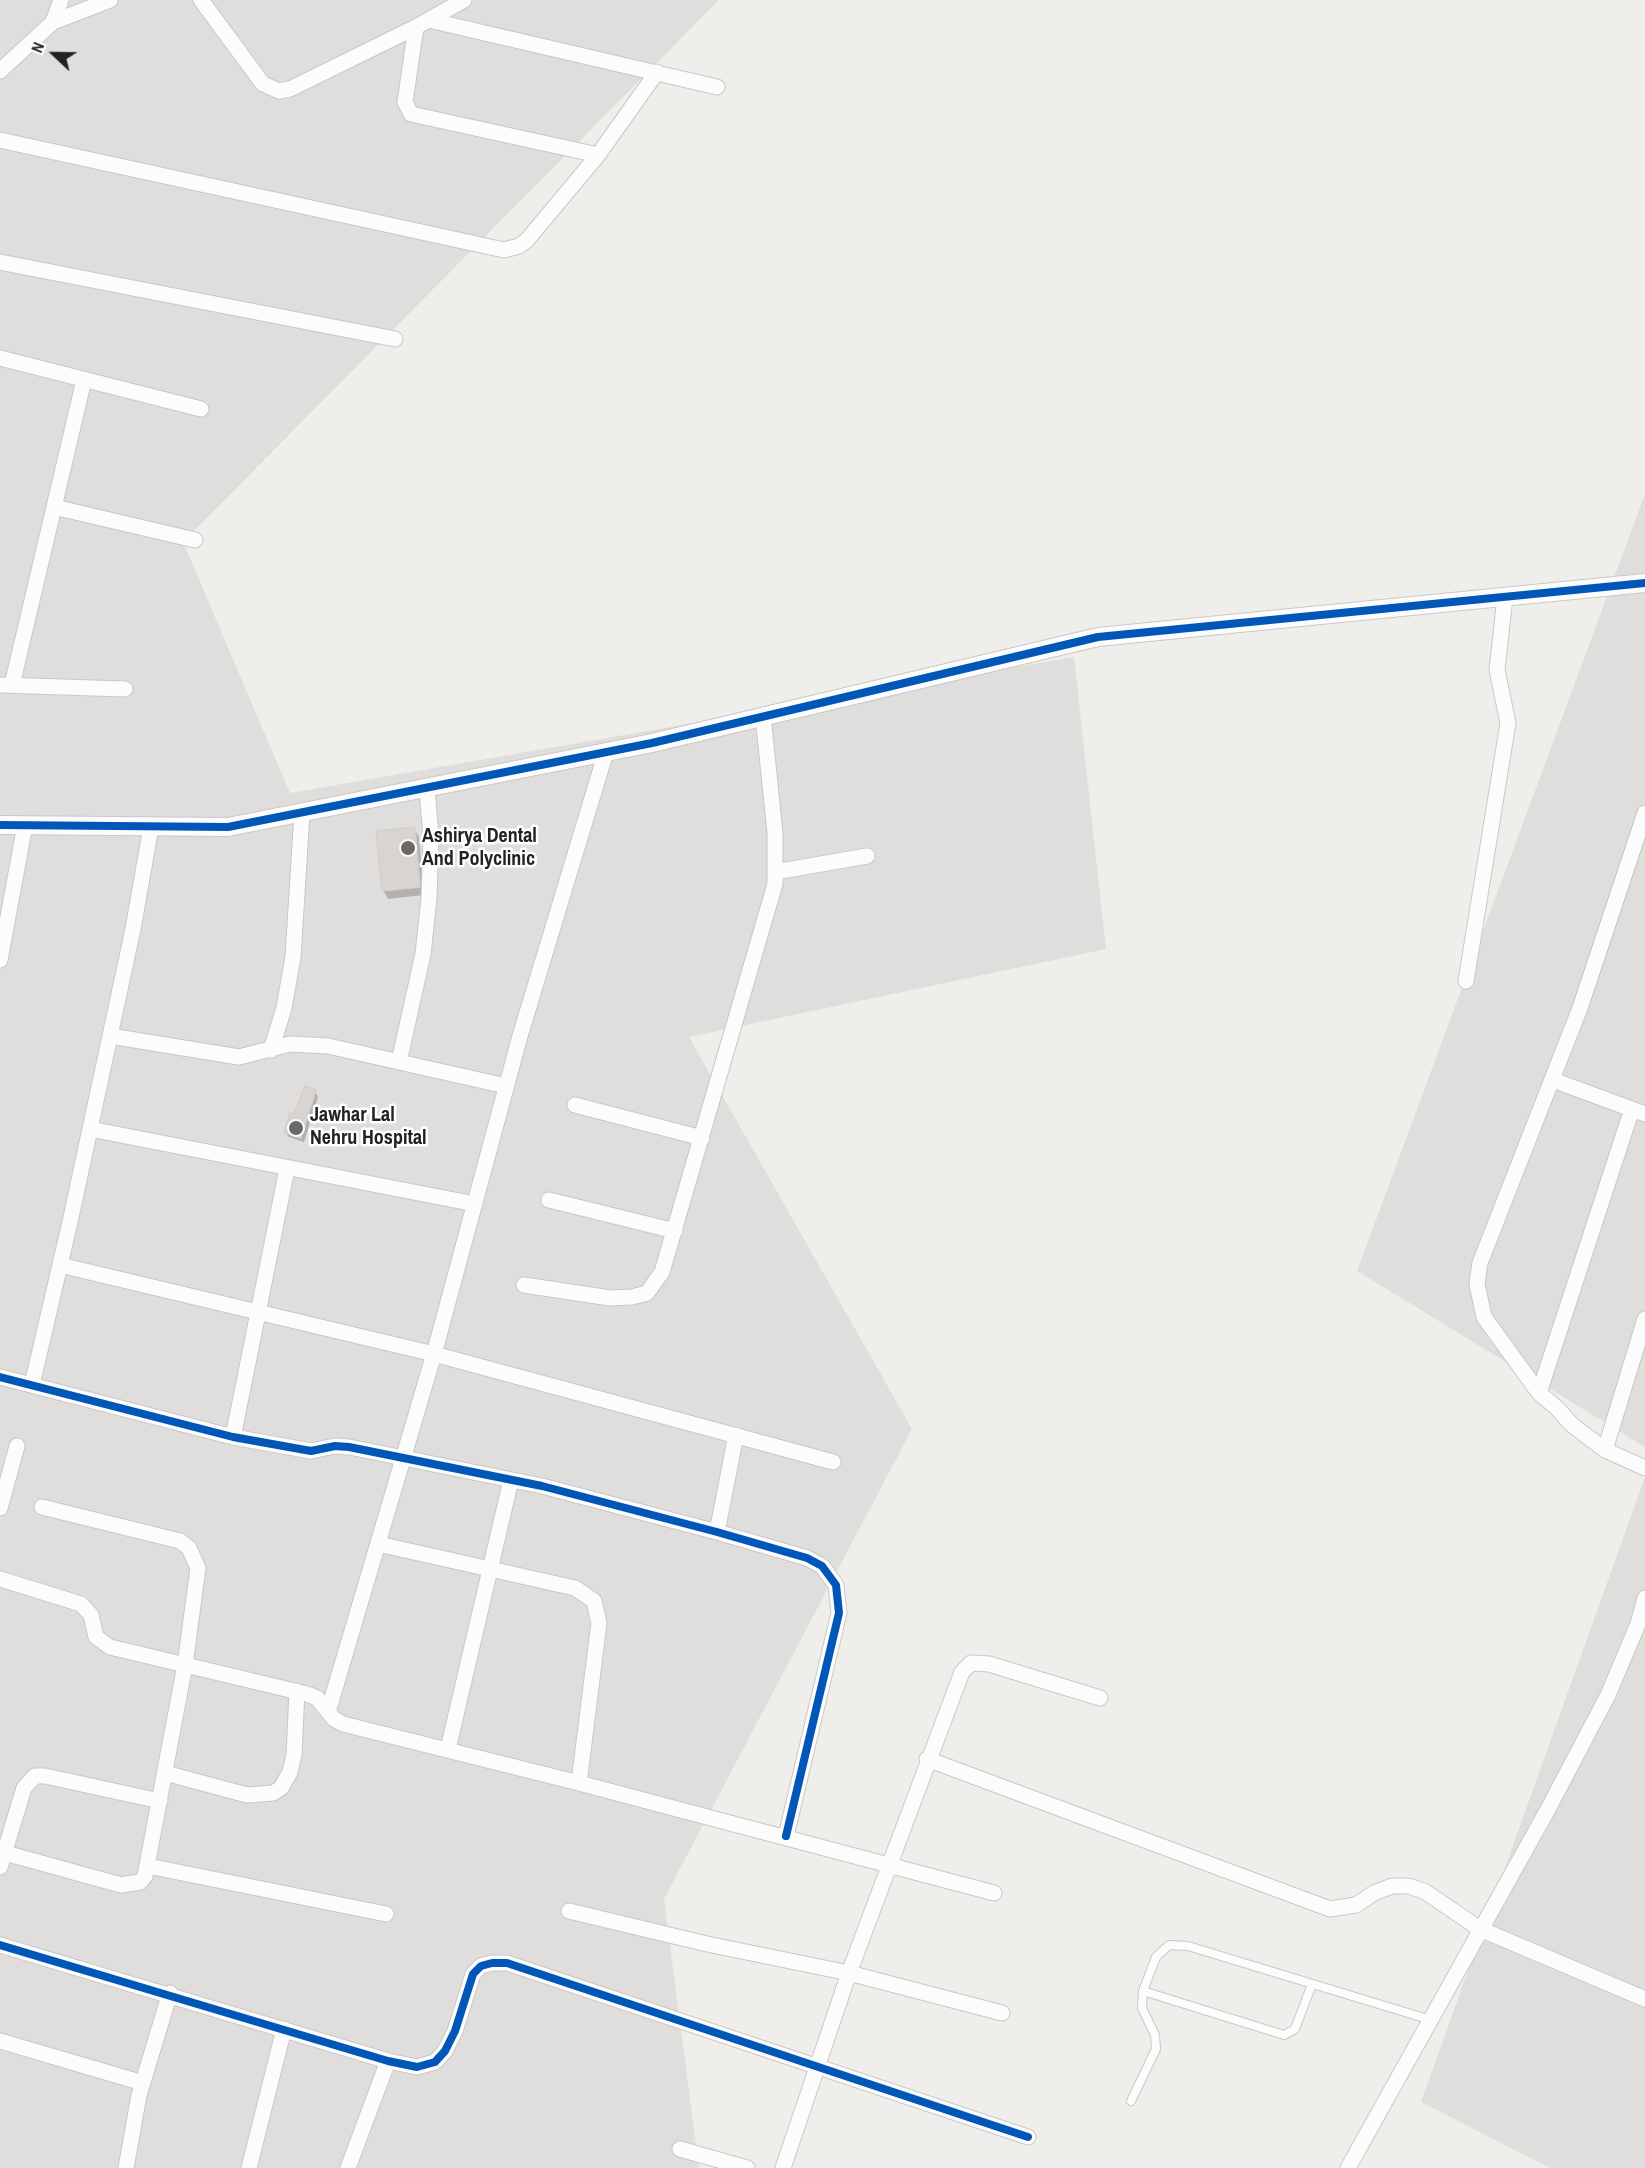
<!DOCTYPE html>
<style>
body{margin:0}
#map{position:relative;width:1645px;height:2168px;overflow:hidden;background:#f0eeeb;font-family:"Archivo Narrow",sans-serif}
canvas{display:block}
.north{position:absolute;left:24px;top:24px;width:60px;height:60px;-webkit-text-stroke:4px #fff;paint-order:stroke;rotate:292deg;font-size:16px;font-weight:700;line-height:24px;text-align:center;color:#222}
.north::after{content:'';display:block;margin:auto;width:21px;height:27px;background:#222;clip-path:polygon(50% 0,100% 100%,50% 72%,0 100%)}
</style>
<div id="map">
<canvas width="1645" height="2168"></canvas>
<div class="north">N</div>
</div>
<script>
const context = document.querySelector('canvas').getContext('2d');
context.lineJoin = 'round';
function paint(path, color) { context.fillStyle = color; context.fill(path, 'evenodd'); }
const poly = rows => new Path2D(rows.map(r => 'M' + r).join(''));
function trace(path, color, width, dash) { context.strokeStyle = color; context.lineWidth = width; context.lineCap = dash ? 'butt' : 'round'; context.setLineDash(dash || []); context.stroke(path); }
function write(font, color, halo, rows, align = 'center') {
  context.font = font + ' "Archivo Narrow",sans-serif'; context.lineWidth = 5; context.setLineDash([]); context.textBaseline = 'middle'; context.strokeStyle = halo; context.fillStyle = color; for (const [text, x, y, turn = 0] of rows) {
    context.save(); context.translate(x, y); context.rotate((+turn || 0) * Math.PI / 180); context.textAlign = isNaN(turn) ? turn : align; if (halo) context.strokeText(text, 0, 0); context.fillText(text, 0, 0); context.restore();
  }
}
paint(poly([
 [0,0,719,0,183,542,290,793,1074,657,1106,949,689,1037,912,1429,664,1899,699,2168,0,2168],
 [1645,494,1645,1447,1357,1271],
 [1645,1477,1645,2168,1550,2168,1421,2102]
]), '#dfdedc');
paint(poly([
 [414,828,419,837,424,895,388,899,383,890],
 [315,1091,318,1097,304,1142,289,1137,285,1132]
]), '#0003');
const building = poly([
 [415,827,420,887,382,891,376,831,415,827],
 [305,1086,316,1090,301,1138,284,1132,290,1113,294,1114,305,1086]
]);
paint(building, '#d7d4d2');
trace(building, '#d3d0cc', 1.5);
const service = poly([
 [1143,1991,1284,2035,1295,2029,1312,1984],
 [1131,2101,1156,2049,1155,2035,1142,2008,1143,1991,1156,1957,1169,1945,1188,1946,1431,2020]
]);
const minor = poly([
 [201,0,263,84,279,91,290,89,416,27,464,0],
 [429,20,717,87],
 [53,22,61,0],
 [416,27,405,102,411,114,598,155],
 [0,71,53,22,110,0],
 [0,140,504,250,519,246,527,240,598,155,657,72],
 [0,262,395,339],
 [0,358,201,409],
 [54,507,195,540],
 [0,685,125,689],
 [12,685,84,380],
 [1645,813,1580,1008,1480,1263,1477,1284,1484,1317,1539,1393,1557,1408,1571,1424,1605,1450,1645,1468],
 [775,872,867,856],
 [0,960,25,825],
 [1466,981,1508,723,1497,670,1505,597],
 [110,1036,239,1057,290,1044,328,1046,506,1086],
 [271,1050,284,1008,293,957,302,813],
 [399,1062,423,954,429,898,431,837,427,788],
 [1553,1080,1645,1114],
 [575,1105,702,1138],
 [90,1129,475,1204],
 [549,1200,675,1231],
 [60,1265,434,1354,833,1462],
 [524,1285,610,1298,632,1297,647,1293,662,1272,775,884,775,833,763,716],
 [0,1377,233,1437,311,1451,335,1446,349,1447,542,1486,717,1532,807,1558,822,1566,836,1585,839,1613,786,1836],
 [32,1385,70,1222,133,929,151,827],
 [1539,1393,1632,1109],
 [233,1437,287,1169],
 [1605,1450,1645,1319],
 [0,1508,17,1446],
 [717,1532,736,1435],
 [378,1544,575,1588,594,1601,599,1623,579,1783],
 [0,1579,81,1604,91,1615,96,1637,110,1647,307,1694,317,1698,334,1719,343,1724,579,1783,994,1893],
 [328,1712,434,1354,520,1036,606,752],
 [448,1749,511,1480],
 [927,1759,1330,1909,1356,1905,1374,1893,1392,1886,1408,1886,1424,1891,1480,1929,1645,1999],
 [165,1773,247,1795,273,1793,281,1788,290,1772,294,1755,297,1691],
 [5,1853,121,1885,140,1882,145,1876,185,1665,198,1568,189,1548,180,1541,42,1507],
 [148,1866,386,1914],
 [0,1867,24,1788,35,1776,45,1776,160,1801],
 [569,1911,707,1944,849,1973,1002,2013],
 [0,1945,388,2061,417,2067,435,2062,445,2051,455,2031,473,1974,481,1966,492,1963,507,1963,1028,2137],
 [0,2041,143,2083],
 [680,2149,747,2168],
 [126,2168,139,2095,170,1993],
 [249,2168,284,2029],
 [348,2168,388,2061],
 [783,2168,849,1973,962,1672,971,1663,989,1664,1100,1698],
 [1348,2168,1547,1811,1608,1695,1638,1624,1645,1598]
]);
const tertiary = poly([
 [0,825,228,827,652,743,1098,637,1645,583]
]);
trace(service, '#c9c8c7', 10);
trace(minor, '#c9c8c7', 17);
trace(tertiary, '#c9c8c7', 20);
trace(service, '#fdfcfc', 8);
trace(minor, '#fdfcfc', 15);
trace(tertiary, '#fdfcfc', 18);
trace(poly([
 [0,825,228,827,652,743,1098,637,1645,583],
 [0,1377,233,1437,311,1451,335,1446,349,1447,542,1486,717,1532,807,1558,822,1566,836,1585,839,1613,786,1836],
 [0,1945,388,2061,417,2067,435,2062,445,2051,455,2031,473,1974,481,1966,492,1963,507,1963,1028,2137]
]), '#0057b8', 8);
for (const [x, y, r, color] of [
 [408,848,8,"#6a6968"],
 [296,1128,8,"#6a6968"]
]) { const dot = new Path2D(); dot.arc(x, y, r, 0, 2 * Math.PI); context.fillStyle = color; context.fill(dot); trace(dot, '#fff', 2); }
write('bold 20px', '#222', '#fff', [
 ["Ashirya Dental",422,837],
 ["And Polyclinic",422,860],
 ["Jawhar Lal",310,1116],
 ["Nehru Hospital",310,1139]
], 'left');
</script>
